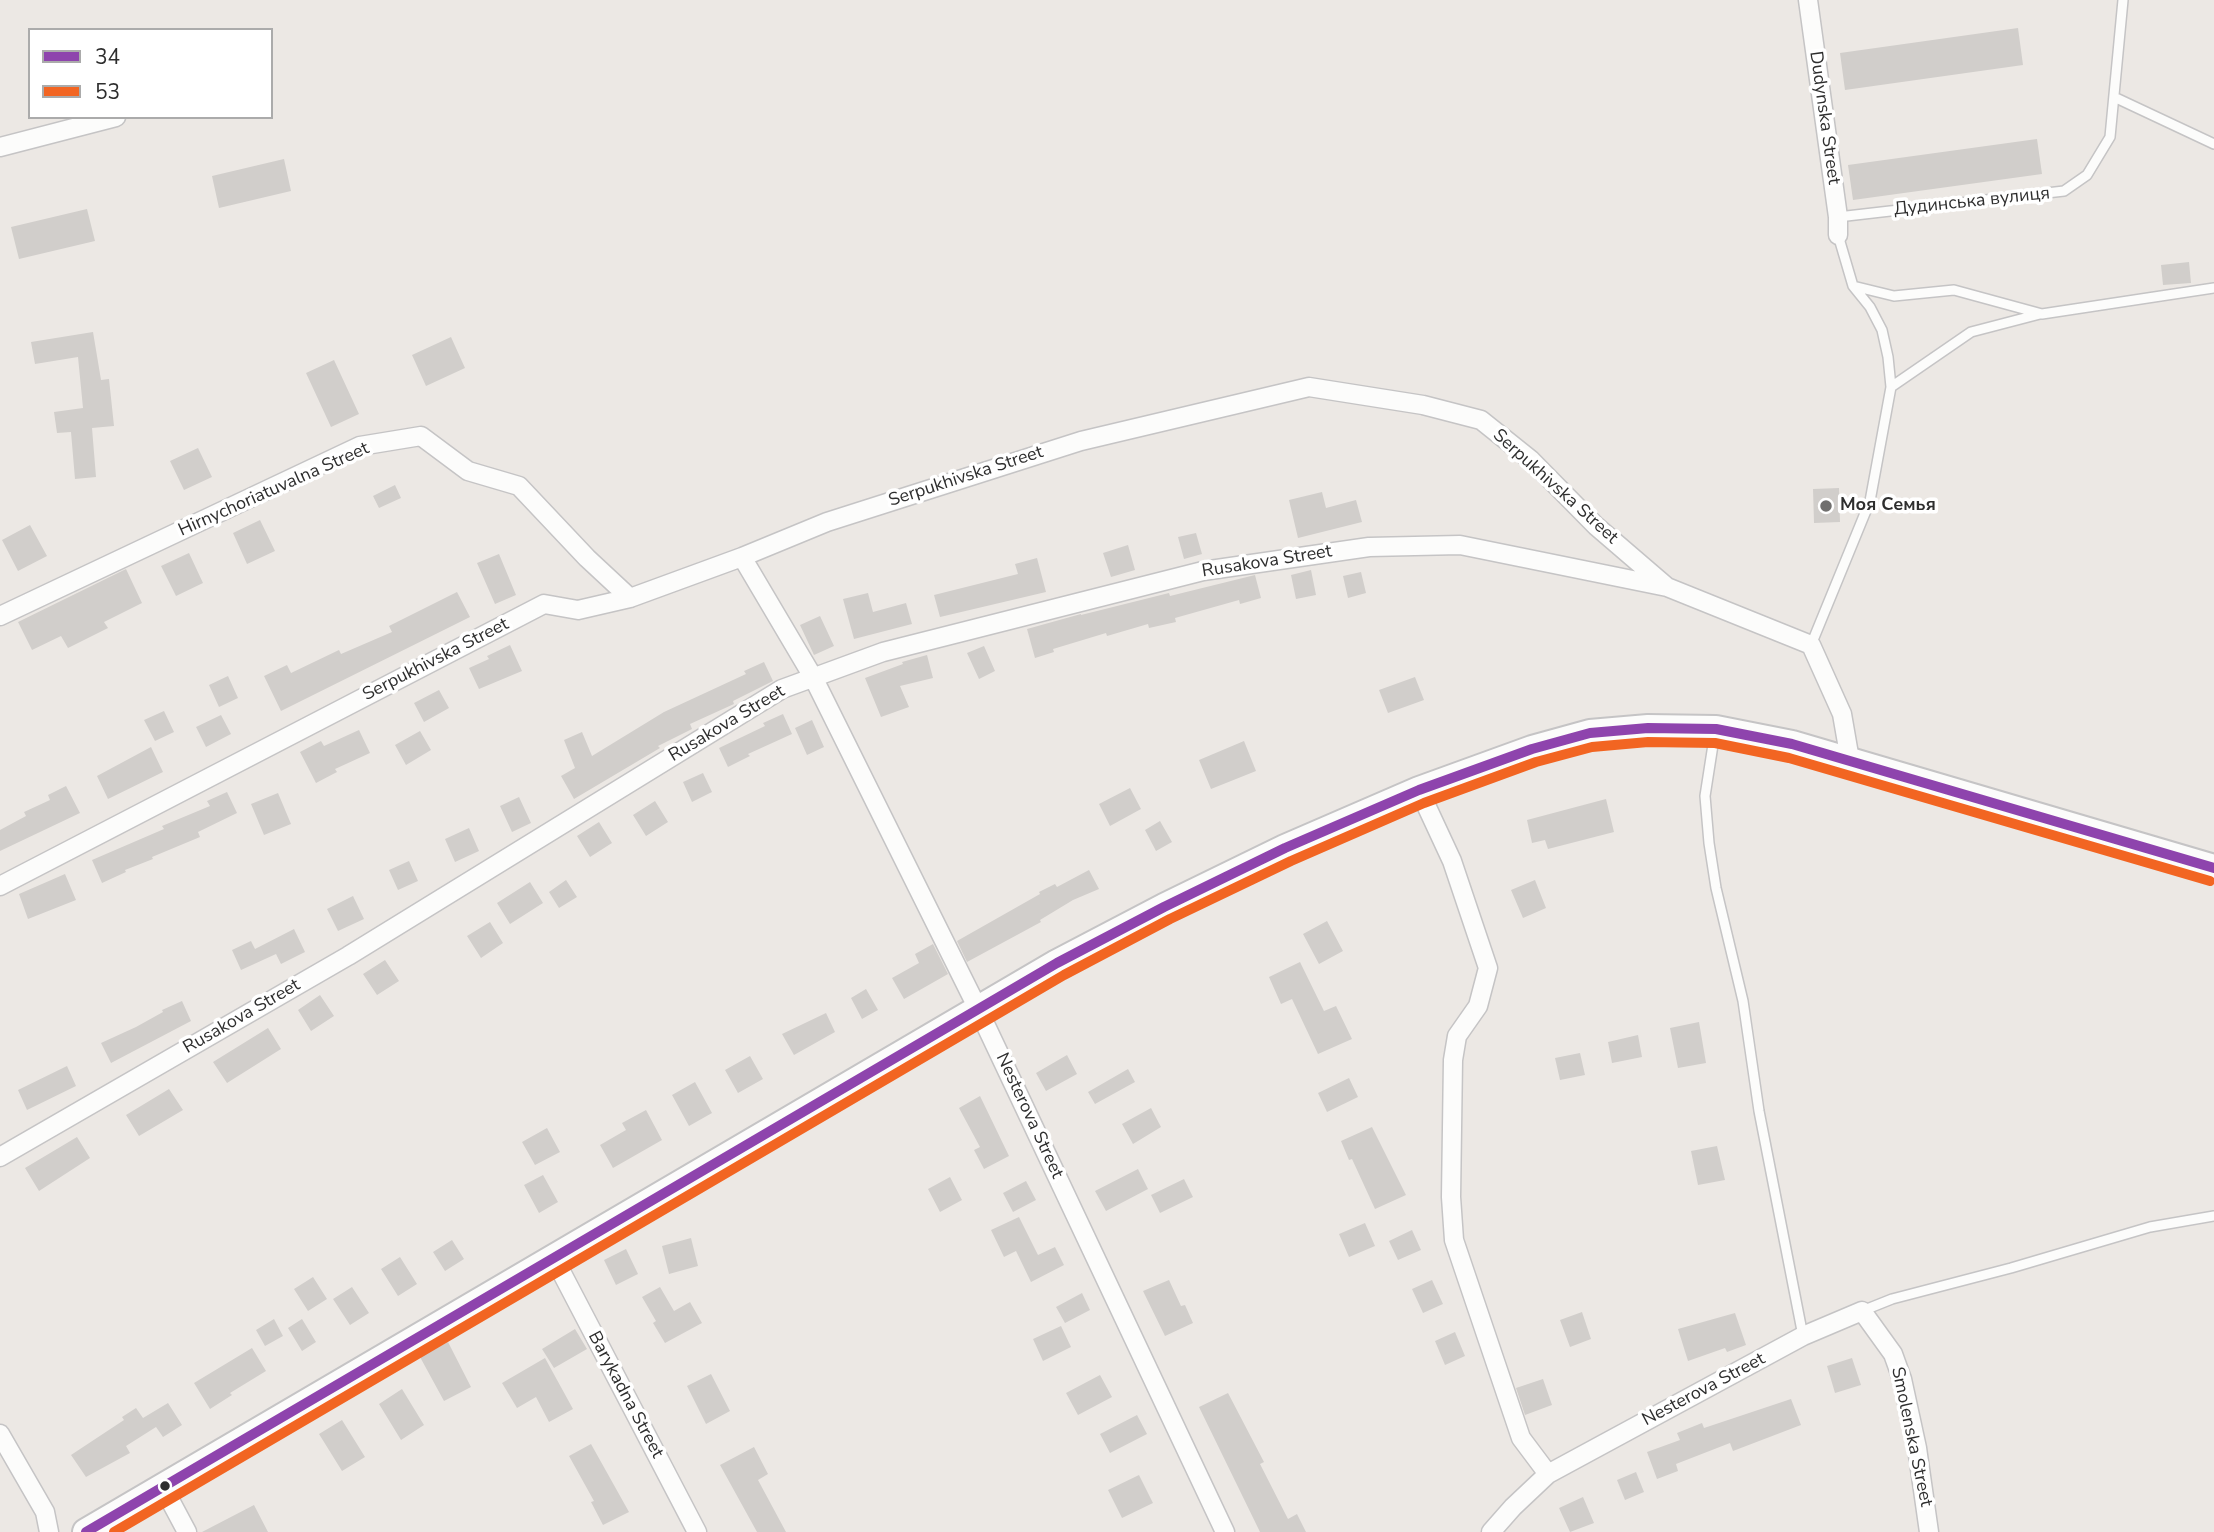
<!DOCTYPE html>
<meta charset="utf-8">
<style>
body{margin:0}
#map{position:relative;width:2214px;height:1532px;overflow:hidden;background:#ece8e4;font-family:"Nunito Sans",sans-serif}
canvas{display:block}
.legend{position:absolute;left:28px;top:28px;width:245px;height:91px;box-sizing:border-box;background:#fff;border:2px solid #ababab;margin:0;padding:9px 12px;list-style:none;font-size:21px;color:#2e2e2e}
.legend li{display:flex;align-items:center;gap:14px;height:35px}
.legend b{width:35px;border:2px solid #ababab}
</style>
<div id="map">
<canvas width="2214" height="1532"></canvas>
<ul class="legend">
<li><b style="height:9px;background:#8e44ad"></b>34</li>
<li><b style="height:9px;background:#f26522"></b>53</li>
</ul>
</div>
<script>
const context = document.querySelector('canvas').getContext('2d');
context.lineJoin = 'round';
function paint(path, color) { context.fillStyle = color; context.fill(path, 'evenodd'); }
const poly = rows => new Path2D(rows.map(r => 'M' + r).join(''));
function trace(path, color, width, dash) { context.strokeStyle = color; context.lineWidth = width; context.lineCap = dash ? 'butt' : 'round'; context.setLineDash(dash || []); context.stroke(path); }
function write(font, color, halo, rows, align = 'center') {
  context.font = font + ' "Nunito Sans",sans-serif'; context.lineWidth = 7; context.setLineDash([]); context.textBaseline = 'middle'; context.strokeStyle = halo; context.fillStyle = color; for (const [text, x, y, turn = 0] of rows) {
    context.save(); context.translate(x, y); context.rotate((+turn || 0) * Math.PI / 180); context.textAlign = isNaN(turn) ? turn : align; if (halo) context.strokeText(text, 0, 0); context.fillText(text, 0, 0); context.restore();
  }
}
paint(poly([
 [2018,28,2023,65,1845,90,1840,53],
 [2037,139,2042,174,1853,200,1848,165],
 [284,159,291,191,219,208,212,176],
 [87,209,95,241,19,259,11,227],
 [2189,262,2191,283,2163,285,2161,265],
 [93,332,101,380,109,379,114,426,92,428,96,477,75,479,71,432,57,433,54,412,83,408,78,357,35,364,31,342],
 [451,337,465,368,426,386,412,355],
 [334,360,359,414,331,427,306,373],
 [198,448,212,477,184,490,170,461],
 [395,485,401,498,379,508,373,496],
 [1839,488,1840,522,1814,523,1813,489],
 [1322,492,1326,508,1356,500,1362,522,1298,538,1289,500],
 [260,520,275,551,247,564,233,533],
 [30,525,47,556,18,571,2,540],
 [1196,533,1202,554,1184,559,1178,537],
 [1128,545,1135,570,1111,577,1103,553],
 [189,553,203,583,176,596,161,566],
 [499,554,516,595,495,604,477,563],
 [1037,558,1046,592,940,617,934,595,1018,574,1015,564],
 [126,569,142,603,104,622,108,628,68,648,61,636,32,650,18,622],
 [1311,570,1316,595,1296,599,1291,575],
 [1361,572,1366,593,1348,598,1343,576],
 [1255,575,1261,598,1240,604,1239,600,1175,618,1176,622,1149,628,1148,624,1107,636,1106,633,1053,649,1054,652,1035,658,1027,629,1081,614,1081,615,1169,593,1170,596],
 [457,592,470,617,281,711,264,676,287,665,291,673,339,650,341,654,392,632,389,626],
 [868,593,873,612,906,603,912,624,854,639,843,599],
 [820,616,834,646,814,655,800,625],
 [510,645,522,671,479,689,469,668,489,659,487,656],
 [984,646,995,671,979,679,967,653],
 [927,655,933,678,900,686,909,707,881,717,865,678,903,664,902,662],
 [764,662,773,681,733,701,734,704,690,724,692,729,658,746,660,748,574,799,561,776,575,768,564,740,582,732,592,756,664,712,746,674,744,671],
 [228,676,238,698,219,707,209,685],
 [1415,677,1424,700,1388,713,1379,690],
 [439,690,449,708,424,722,414,703],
 [164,711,174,732,155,741,144,720],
 [783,714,792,734,748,754,750,756,728,767,719,748,765,726,763,723],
 [221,715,231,734,206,747,196,727],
 [812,720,824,747,807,755,795,728],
 [359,730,370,753,335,769,337,772,316,783,300,752,321,741,324,746],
 [420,731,431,750,406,765,395,745],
 [1244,741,1256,771,1211,789,1199,760],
 [151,747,163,772,108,799,97,776],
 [703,773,712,792,692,802,683,782],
 [66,786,80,813,0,851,0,830,26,816,24,812,50,800,48,795],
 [1130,788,1141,809,1110,826,1099,804],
 [227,792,237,813,198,832,200,837,152,857,153,859,125,870,126,872,102,883,92,860,164,829,162,826,210,806,207,801],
 [278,793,291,824,264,835,251,804],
 [519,797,531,823,512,832,500,806],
 [1606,799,1614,832,1548,849,1545,840,1532,843,1527,820],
 [655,801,668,822,646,836,633,815],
 [1160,821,1172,842,1156,851,1145,830],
 [599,822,612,843,590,857,577,836],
 [469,828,479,851,455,862,445,839],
 [409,861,418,881,398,890,389,870],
 [1089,870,1099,889,1073,900,1040,920,1041,922,967,962,957,941,1040,894,1039,892,1055,884,1057,887],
 [65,874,76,900,28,919,19,894],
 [566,880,577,897,559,908,549,892],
 [1535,880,1546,908,1523,918,1511,890],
 [530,882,543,903,510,924,497,903],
 [353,896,364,919,338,931,327,909],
 [1327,921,1343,951,1319,964,1303,934],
 [490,922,503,943,481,958,467,936],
 [294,929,305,952,281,964,276,954,241,970,232,950,251,941,255,949],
 [933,944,948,974,904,999,892,978,919,963,915,954],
 [385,960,399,981,377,995,363,974],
 [1300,962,1324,1011,1336,1006,1352,1039,1318,1054,1292,999,1281,1004,1269,977],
 [866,989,878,1010,862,1019,851,998],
 [320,995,334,1016,311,1031,298,1010],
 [182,1001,191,1021,111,1063,101,1043,136,1027,163,1012,162,1010],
 [826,1013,835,1032,794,1055,782,1034],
 [1699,1022,1706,1063,1678,1068,1670,1028],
 [268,1028,281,1049,227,1083,213,1062],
 [1638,1035,1642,1057,1612,1063,1608,1042],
 [1580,1053,1585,1075,1560,1080,1555,1058],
 [1067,1055,1077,1074,1046,1091,1036,1073],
 [750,1056,763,1079,738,1093,725,1070],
 [67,1066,76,1086,27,1110,18,1090],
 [1128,1069,1135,1082,1095,1104,1088,1092],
 [1349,1078,1358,1097,1327,1112,1318,1093],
 [695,1082,712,1113,689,1126,672,1095],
 [169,1089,183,1110,139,1136,126,1115],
 [980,1096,1009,1156,984,1169,974,1150,980,1147,959,1108],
 [1151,1108,1161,1127,1133,1144,1122,1124],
 [646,1110,662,1140,613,1168,600,1145,626,1130,622,1123],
 [1372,1127,1406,1195,1375,1209,1352,1159,1349,1160,1341,1141],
 [547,1128,560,1152,535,1165,522,1142],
 [77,1137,90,1158,39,1191,25,1168],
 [1717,1146,1725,1180,1698,1185,1691,1151],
 [1138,1169,1148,1189,1106,1211,1095,1191],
 [543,1175,558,1202,539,1213,524,1185],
 [950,1177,962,1200,940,1212,928,1189],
 [1184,1179,1193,1197,1160,1213,1151,1195],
 [1026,1181,1036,1200,1013,1212,1003,1193],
 [1019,1217,1038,1255,1055,1247,1064,1265,1031,1282,1016,1251,1004,1257,991,1230],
 [1365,1223,1375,1246,1349,1257,1339,1234],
 [1412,1230,1421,1250,1398,1260,1389,1241],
 [691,1238,698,1266,669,1274,662,1246],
 [452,1240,464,1259,445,1271,433,1252],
 [626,1249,638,1274,616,1285,604,1260],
 [400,1257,417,1284,398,1296,381,1269],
 [313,1277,327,1299,308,1311,294,1289],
 [1169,1280,1181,1306,1185,1305,1193,1323,1165,1336,1143,1291],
 [1432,1280,1443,1304,1423,1313,1412,1289],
 [352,1287,369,1313,350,1325,333,1299],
 [660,1287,674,1311,690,1302,702,1323,665,1343,653,1323,656,1321,642,1297],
 [1082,1293,1090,1310,1065,1323,1056,1307],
 [1582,1312,1591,1339,1570,1347,1560,1320],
 [1735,1313,1746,1345,1727,1352,1725,1348,1688,1361,1678,1329],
 [274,1319,283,1336,265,1346,256,1330],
 [302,1319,316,1342,302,1351,288,1328],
 [1061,1326,1071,1347,1043,1361,1033,1339],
 [575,1329,587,1349,554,1368,542,1349],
 [1455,1332,1465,1356,1445,1365,1435,1341],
 [448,1342,471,1387,444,1401,420,1357],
 [252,1348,266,1371,230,1393,232,1395,210,1409,194,1383],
 [545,1358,573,1409,549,1422,536,1397,517,1408,502,1383],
 [1852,1358,1861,1385,1835,1393,1827,1366],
 [711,1374,730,1411,706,1424,687,1386],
 [1100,1375,1112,1397,1078,1415,1066,1393],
 [1543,1379,1552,1405,1525,1415,1516,1388],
 [402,1389,424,1425,401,1440,379,1404],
 [1228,1393,1264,1462,1260,1464,1288,1519,1297,1514,1306,1532,1260,1532,1199,1407],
 [1791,1399,1801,1425,1733,1451,1730,1443,1676,1464,1678,1471,1657,1479,1647,1452,1680,1440,1677,1433,1702,1423,1704,1428],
 [168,1403,182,1425,163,1437,156,1427,126,1446,130,1453,86,1477,71,1455,124,1420,122,1417,136,1408,143,1418],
 [1137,1415,1147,1434,1110,1453,1100,1434],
 [342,1420,365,1457,342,1471,319,1434],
 [591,1444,629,1512,603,1525,591,1502,594,1501,569,1456],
 [754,1447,768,1474,758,1480,786,1532,757,1532,720,1465],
 [1636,1472,1644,1492,1625,1500,1617,1480],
 [1139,1475,1153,1503,1122,1518,1108,1490],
 [1583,1497,1594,1523,1570,1532,1559,1508],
 [254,1505,268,1532,202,1532]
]), '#d1cecb');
const service = poly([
 [2114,97,2214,144],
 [1838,217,2064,191,2087,175,2110,137,2123,0],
 [1853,286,1894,296,1954,290,2042,314,2214,288],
 [1891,387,1971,332,2040,314],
 [1811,645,1870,501,1891,387,1888,357,1882,330,1870,307,1853,286,1838,235],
 [1715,732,1705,796,1709,843,1716,888,1743,1001,1759,1111,1803,1336],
 [1862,1311,1892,1299,2011,1268,2150,1227,2214,1216]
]);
const minor = poly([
 [1808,0,1838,217,1838,235],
 [0,147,116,117],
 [742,557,813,677,978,1009,1225,1532],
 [0,616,360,446,421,436,468,471,519,486,587,558,630,598],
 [1419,790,1452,861,1488,968,1478,1006,1457,1036,1453,1060,1451,1197,1454,1240,1521,1438,1548,1474],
 [0,886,544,604,578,610,630,598,742,557,827,522,1081,441,1309,387,1423,405,1481,420,1531,460,1596,526,1667,587,1811,645,1842,714,1850,760],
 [0,1157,348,956,782,689,883,652,1203,571,1369,547,1460,545,1667,587],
 [554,1258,697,1532],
 [0,1434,45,1512,49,1532],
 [163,1487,187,1532],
 [1491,1532,1513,1507,1548,1474,1803,1336,1862,1311,1893,1354,1902,1379,1917,1448,1929,1532]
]);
const secondary = poly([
 [86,1532,1057,963,1164,907,1285,848,1419,790,1532,749,1590,733,1648,728,1716,729,1792,744,2214,868]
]);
trace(service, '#c5c4c5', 12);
trace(minor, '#c5c4c5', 21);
trace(secondary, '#c5c4c5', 30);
trace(service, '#fcfcfb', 9);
trace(minor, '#fcfcfb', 18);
trace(secondary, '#fcfcfb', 26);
trace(poly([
 [86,1532,1057,963,1164,907,1285,848,1419,790,1532,749,1590,733,1648,728,1716,729,1792,744,2214,868]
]), '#8e44ad', 10);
trace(poly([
 [114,1532,1064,975,1170,919,1291,861,1424,803,1536,762,1592,747,1648,742,1715,743,1789,758,2210,881]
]), '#f26522', 10);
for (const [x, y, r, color] of [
 [1826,506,7,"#706f6e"],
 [165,1486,6,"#2e2e2e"]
]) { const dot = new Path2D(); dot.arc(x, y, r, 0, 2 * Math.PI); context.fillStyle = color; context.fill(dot); trace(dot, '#fff', 2.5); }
write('18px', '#2e2e2e', '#fff', [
 ["Dudynska Street",1824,118,82],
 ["Дудинська вулиця",1972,202,-6],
 ["Serpukhivska Street",966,477,-18],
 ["Serpukhivska Street",1555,487,42],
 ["Hirnychoriatuvalna Street",274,490,-24],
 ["Rusakova Street",1267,562,-9],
 ["Serpukhivska Street",436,660,-27],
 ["Rusakova Street",727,724,-31],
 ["Rusakova Street",242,1017,-30],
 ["Nesterova Street",1029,1116,65],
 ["Nesterova Street",1704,1390,-28],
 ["Barykadna Street",625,1395,62],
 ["Smolenska Street",1911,1437,78]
]);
write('bold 18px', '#2e2e2e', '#fff', [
 ["Моя Семья",1840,506]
], 'left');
</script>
